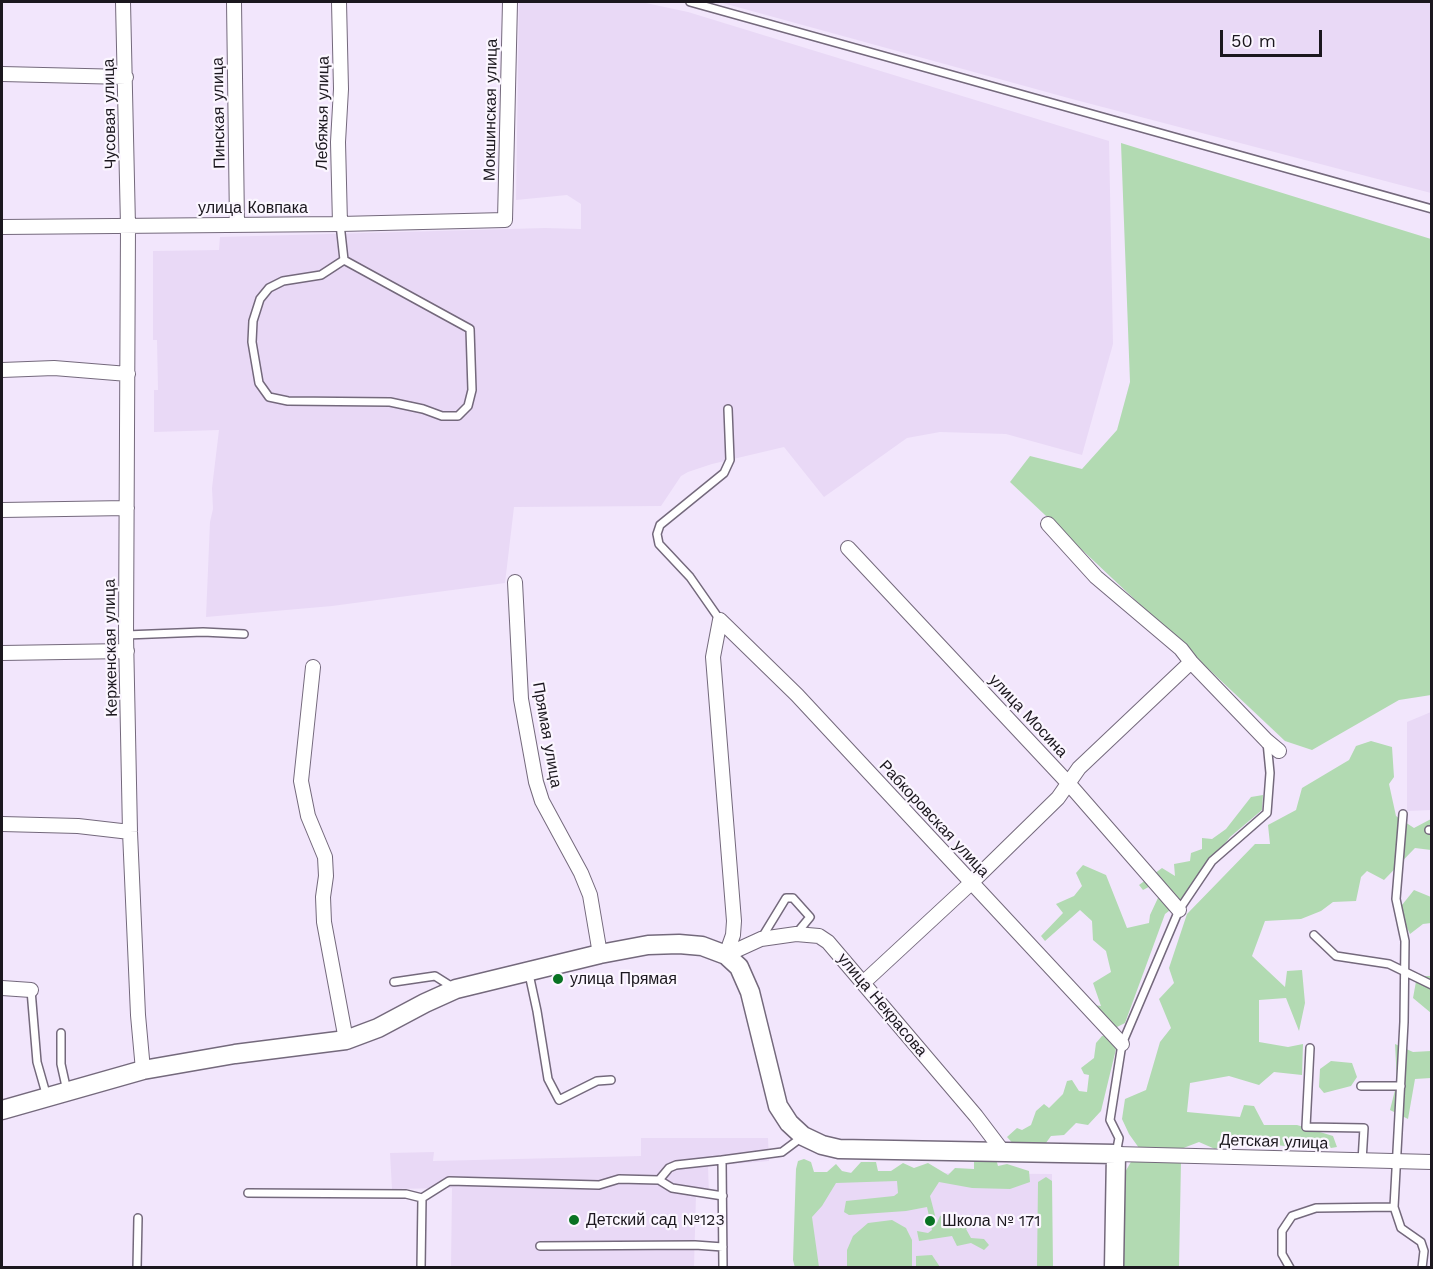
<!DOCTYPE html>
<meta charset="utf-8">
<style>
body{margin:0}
#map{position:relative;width:1433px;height:1269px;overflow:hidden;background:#f2e6fc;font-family:"Work Sans",sans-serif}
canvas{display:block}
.frame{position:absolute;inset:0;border:3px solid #1b171e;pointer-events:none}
.scale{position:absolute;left:1220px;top:30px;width:102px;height:27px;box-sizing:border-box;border:3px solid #1b171e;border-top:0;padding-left:8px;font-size:18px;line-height:21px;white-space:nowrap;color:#1b171e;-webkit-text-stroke:4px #fbf6ff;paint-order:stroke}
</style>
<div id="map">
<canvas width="1433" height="1269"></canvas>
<div class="frame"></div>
<div class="scale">50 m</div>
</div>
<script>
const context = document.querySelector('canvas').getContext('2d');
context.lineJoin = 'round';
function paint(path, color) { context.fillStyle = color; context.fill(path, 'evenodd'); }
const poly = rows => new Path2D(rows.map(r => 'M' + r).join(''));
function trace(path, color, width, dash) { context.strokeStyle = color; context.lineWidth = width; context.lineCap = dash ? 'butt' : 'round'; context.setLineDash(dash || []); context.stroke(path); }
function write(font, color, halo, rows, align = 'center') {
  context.font = font + ' "Work Sans",sans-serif'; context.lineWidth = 4.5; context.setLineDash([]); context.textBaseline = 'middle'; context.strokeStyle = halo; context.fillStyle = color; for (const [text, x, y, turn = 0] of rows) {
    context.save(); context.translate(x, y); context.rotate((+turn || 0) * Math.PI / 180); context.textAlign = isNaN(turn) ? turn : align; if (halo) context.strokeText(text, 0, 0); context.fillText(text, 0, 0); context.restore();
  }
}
paint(poly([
 [519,2,641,2,688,12,1109,141,1113,344,1082,455,1006,434,940,432,907,438,824,497,784,447,712,464,688,472,681,476,661,506,514,507,505,583,332,606,206,617,210,522,213,509,212,488,219,430,154,432,154,390,158,390,157,340,153,340,153,251,219,250,220,237,545,228,581,229,581,204,567,195,516,200],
 [719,2,1431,2,1431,193,1072,99],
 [1431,712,1431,810,1407,811,1407,722],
 [641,1138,768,1138,769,1161,708,1166,709,1195,696,1195,694,1267,451,1268,452,1188,392,1189,390,1153,434,1152,433,1161,641,1156],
 [801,1172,1052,1174,1052,1267,815,1267]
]), '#e9d9f6');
paint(poly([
 [1121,143,1431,239,1431,695,1399,700,1312,750,1285,741,1010,482,1030,456,1082,469,1117,430,1130,382],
 [1371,741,1392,747,1394,777,1389,784,1396,816,1414,828,1431,819,1431,850,1415,848,1384,880,1367,871,1361,877,1356,901,1333,902,1321,911,1301,919,1265,921,1252,956,1285,987,1287,971,1302,970,1305,1003,1299,1031,1286,998,1259,1000,1259,1042,1288,1047,1303,1044,1302,1075,1274,1072,1259,1085,1229,1076,1190,1083,1187,1112,1240,1117,1244,1105,1254,1106,1264,1125,1297,1125,1333,1136,1337,1147,1319,1150,1276,1145,1250,1146,1242,1136,1215,1149,1199,1142,1173,1152,1139,1148,1129,1134,1122,1119,1125,1099,1146,1090,1160,1042,1171,1028,1159,999,1174,983,1169,968,1187,914,1255,844,1270,844,1268,825,1296,810,1302,788,1349,760,1356,746],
 [1263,795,1262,810,1230,837,1178,904,1165,914,1125,1023,1115,1028,1094,1005,1101,1006,1093,983,1111,972,1106,951,1093,940,1092,921,1080,910,1045,941,1041,936,1063,913,1056,904,1074,896,1082,886,1076,873,1083,865,1106,875,1127,928,1149,923,1150,915,1164,885,1158,882,1143,890,1139,885,1162,868,1175,876,1174,864,1190,861,1191,853,1202,849,1202,838,1212,839,1226,829,1251,797],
 [1414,890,1431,897,1431,923,1423,924,1410,934,1398,910],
 [1417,976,1431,976,1431,1013,1413,998],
 [1113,1034,1116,1049,1101,1111,1088,1125,1076,1123,1064,1135,1051,1136,1043,1147,1017,1148,1007,1137,1017,1128,1022,1130,1031,1125,1036,1111,1044,1104,1049,1108,1063,1094,1067,1081,1072,1080,1079,1091,1087,1092,1089,1075,1084,1074,1081,1068,1094,1058,1096,1043,1102,1036],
 [1395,1044,1413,1052,1431,1051,1431,1078,1415,1079,1408,1119,1390,1110,1397,1082],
 [1331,1061,1352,1063,1357,1077,1351,1086,1324,1093,1319,1087,1320,1069],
 [974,1157,996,1159,998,1166,1007,1164,1029,1171,1030,1182,1010,1189,972,1188,939,1182,930,1196,937,1223,940,1216,954,1212,962,1220,969,1218,972,1222,966,1229,971,1238,984,1239,989,1245,984,1250,971,1243,957,1246,952,1236,919,1241,917,1231,928,1233,932,1230,927,1207,906,1211,849,1215,844,1212,846,1201,894,1196,898,1193,897,1181,836,1183,822,1206,812,1217,819,1267,795,1268,793,1260,796,1169,798,1161,804,1159,811,1162,814,1172,827,1172,836,1164,842,1171,851,1173,861,1162,876,1162,878,1171,891,1171,903,1163,914,1168,928,1163,948,1175,955,1168,974,1169],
 [1132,1160,1181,1161,1179,1267,1123,1268,1124,1174],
 [1046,1177,1052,1181,1053,1267,1037,1267,1038,1182],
 [892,1220,906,1228,912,1240,912,1267,847,1267,847,1250,853,1236,868,1223],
 [932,1255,940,1267,916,1267,916,1256]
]), '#b2dab2');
const service = poly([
 [690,2,1432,209],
 [340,224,344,260,470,329,472,390,468,406,458,416,442,416,423,409,390,402,288,401,269,397,259,383,252,342,253,321,260,299,269,288,283,281,321,275,344,260],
 [720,620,690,577,659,544,657,534,660,525,724,473,730,460,728,409],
 [126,635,203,632,244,634],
 [1429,830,1432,830],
 [1314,935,1336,956,1389,964,1432,985],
 [761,939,786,898,793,898,810,917,796,934],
 [529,974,537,1011,548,1079,559,1100,597,1081,611,1080],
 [394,982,435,976,454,988],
 [31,990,37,1062,47,1097],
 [61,1033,61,1064,67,1091],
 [1310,1048,1306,1127,1364,1128,1362,1161],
 [1361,1086,1401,1086],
 [1116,1154,1119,1138,1110,1120,1122,1044,1179,910,1212,861,1267,813,1270,773,1267,742],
 [659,1180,669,1168,676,1165,722,1160],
 [248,1193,406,1194,422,1198,421,1268],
 [422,1198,449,1181,599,1185,619,1179,659,1180,672,1188,723,1196],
 [1394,1207,1401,1228,1421,1242,1424,1251,1422,1268],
 [540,1246,695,1245,723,1247],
 [137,1268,138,1218],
 [723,1268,722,1160,782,1152,802,1137],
 [1290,1268,1282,1254,1282,1231,1292,1216,1316,1208,1394,1207,1404,1022,1405,941,1396,899,1403,814]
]);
const minor = poly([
 [123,2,128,226,126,635,130,832,138,1015,143,1070],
 [234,2,237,224],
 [339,2,341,89,338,142,340,224],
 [2,74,126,77],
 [2,227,340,224,505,220,510,2],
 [2,370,54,368,128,374],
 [2,510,127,508],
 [1048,524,1096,577,1181,649,1191,662,1267,741,1279,751],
 [848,548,1069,784,1179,910],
 [515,582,521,699,536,782,542,801,581,873,590,895,600,954],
 [720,620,797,695,1122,1044],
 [720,620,713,657,734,921,733,935,726,955],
 [2,653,127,651],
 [313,667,301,781,308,816,325,857,326,876,323,897,324,922,346,1040],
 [2,824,78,826,130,832],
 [726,955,761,939,796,934,819,936,828,942,976,1116,1004,1153],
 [863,983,971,883,1058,798,1079,768,1191,662],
 [2,988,31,990],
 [1116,1154,1432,1162]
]);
const tertiary = poly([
 [2,1110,143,1070,235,1054,346,1040,378,1028,425,1003,456,989,600,954,648,945,679,944,702,946,726,955,739,967,750,992,778,1106,789,1123,803,1136,822,1145,839,1149,1116,1154,1114,1268]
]);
trace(service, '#74697c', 10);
trace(minor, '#74697c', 16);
trace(tertiary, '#74697c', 21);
trace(service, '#fff', 7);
trace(minor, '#fff', 14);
trace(tertiary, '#fff', 18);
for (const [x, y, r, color] of [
 [558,979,6,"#097223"],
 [574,1220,6,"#097223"],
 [930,1221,6,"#097223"]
]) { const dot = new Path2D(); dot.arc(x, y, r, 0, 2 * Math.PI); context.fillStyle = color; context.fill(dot); trace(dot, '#fbf6ff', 2); }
write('16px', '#1b171e', '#fbf6ff', [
 ["Мокшинская улица",491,110,-89],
 ["Пинская улица",219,113,-91],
 ["Лебяжья улица",323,113,-89],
 ["Чусовая улица",110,114,-91],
 ["улица Ковпака",253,208],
 ["Керженская улица",111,648,-91],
 ["улица Мосина",1028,716,47],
 ["Прямая улица",547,735,80],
 ["Рабкоровская улица",934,819,47],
 ["улица Некрасова",882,1005,50],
 ["Детская улица",1274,1142,2]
]);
write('16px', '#1b171e', '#fbf6ff', [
 ["улица Прямая",570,979],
 ["Детский сад №123",586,1220],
 ["Школа № 171",942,1221]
], 'left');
</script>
